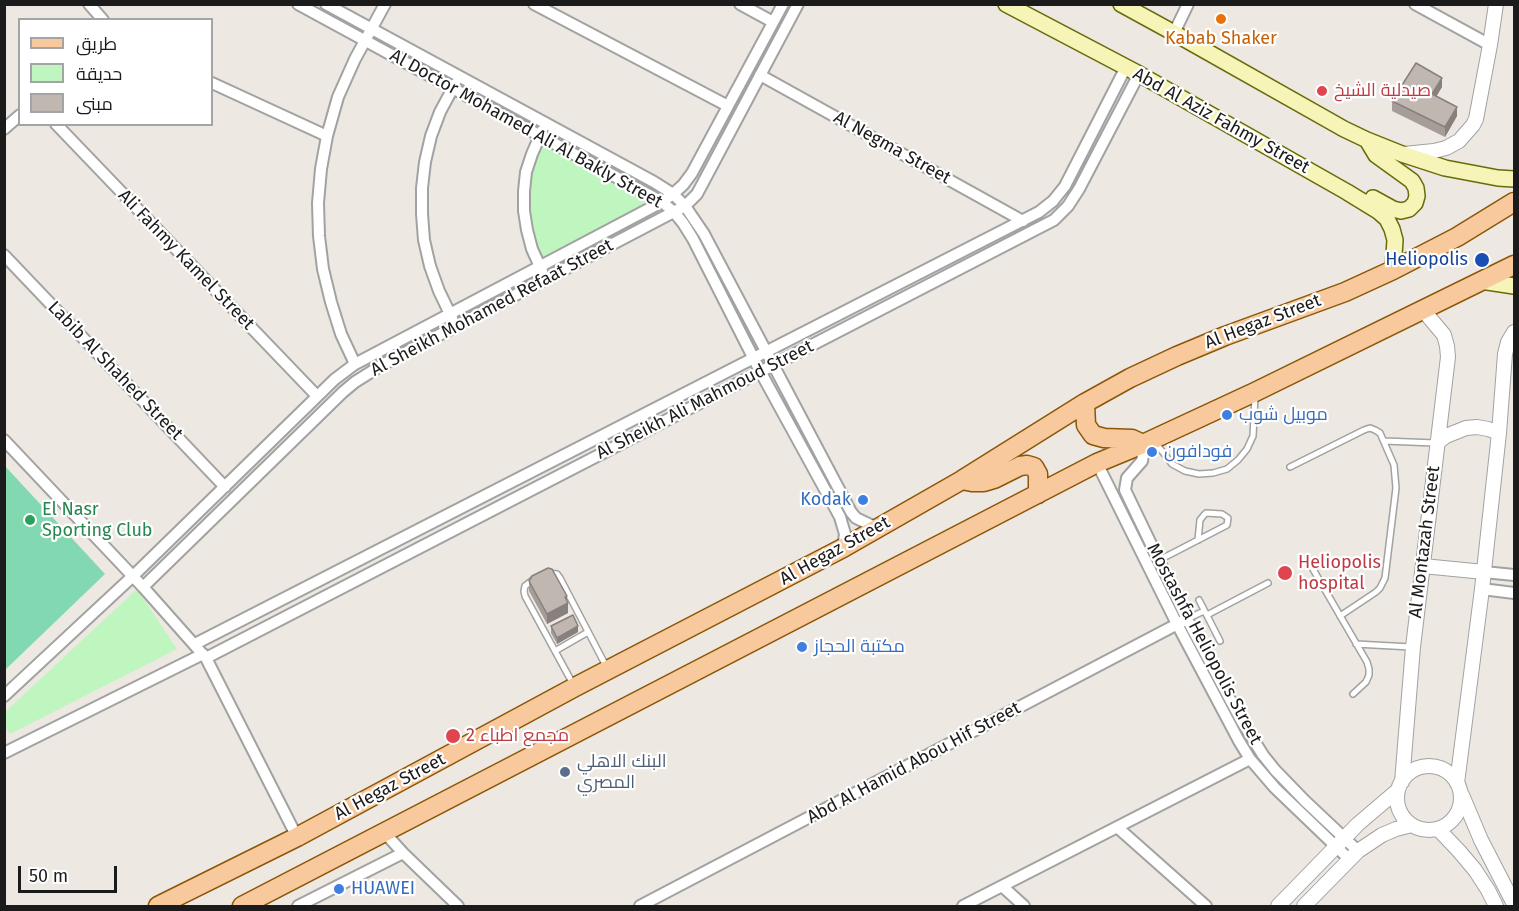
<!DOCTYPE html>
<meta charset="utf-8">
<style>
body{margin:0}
#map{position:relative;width:1519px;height:911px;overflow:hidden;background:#ede8e1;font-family:"Fira Sans",Cairo,sans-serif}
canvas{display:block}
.frame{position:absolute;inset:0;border:6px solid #1b1b1b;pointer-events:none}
.legend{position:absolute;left:18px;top:18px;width:195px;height:108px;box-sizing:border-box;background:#fff;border:2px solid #a4a4a4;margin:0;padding:8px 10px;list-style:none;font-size:18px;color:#1b1b1b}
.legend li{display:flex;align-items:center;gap:12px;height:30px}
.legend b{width:30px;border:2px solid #a4a4a4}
.scale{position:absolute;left:18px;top:866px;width:99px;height:27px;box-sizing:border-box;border:3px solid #1b1b1b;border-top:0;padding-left:8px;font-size:18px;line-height:21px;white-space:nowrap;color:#1b1b1b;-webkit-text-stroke:4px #fff;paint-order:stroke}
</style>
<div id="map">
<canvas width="1519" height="911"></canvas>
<div class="frame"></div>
<ul class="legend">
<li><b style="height:8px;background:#f7c99c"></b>طريق</li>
<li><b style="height:16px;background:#bff6bf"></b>حديقة</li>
<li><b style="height:16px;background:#c1b7b1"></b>مبنى</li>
</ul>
<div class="scale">50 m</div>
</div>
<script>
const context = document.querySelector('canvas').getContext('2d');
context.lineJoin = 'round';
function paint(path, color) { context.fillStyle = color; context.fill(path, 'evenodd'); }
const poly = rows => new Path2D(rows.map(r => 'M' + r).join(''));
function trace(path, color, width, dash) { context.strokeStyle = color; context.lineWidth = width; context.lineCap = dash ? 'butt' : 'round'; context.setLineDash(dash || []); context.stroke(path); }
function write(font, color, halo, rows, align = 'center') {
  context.font = font + ' "Fira Sans",Cairo,sans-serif'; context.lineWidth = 4.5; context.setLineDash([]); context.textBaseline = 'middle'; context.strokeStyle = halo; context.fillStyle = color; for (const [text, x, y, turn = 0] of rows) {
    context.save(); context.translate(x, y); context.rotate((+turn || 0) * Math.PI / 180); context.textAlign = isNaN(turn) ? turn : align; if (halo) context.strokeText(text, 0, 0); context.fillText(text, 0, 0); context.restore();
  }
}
paint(poly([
 [540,136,662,202,540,266,524,191],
 [137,589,177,649,10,734,5,726,5,712]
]), '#bff6bf');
paint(poly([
 [5,466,105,574,5,670]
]), '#82d9b1');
const service = poly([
 [1384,441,1435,443],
 [1155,442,1172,464,1185,471,1199,474,1213,473,1227,469,1238,460,1247,449,1253,436,1255,396],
 [1290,467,1364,430,1370,428,1375,430,1380,433,1394,465,1396,488,1385,578,1380,588,1376,592,1340,616],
 [1159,560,1171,554,1198,540,1227,525,1228,518,1222,514,1206,513,1204,515,1200,520,1198,540],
 [1310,564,1367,662,1369,669,1369,675,1366,682,1353,694],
 [548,573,557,574,560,578,606,666],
 [534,579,525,586,524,591,525,596,573,684],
 [1199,600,1220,641],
 [1207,615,1268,583],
 [1187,619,1204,611],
 [1356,644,1411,647],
 [555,651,588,632]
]);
const minor = poly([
 [89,4,103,20],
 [298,4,662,202,674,212,683,223,693,239,760,371,840,517,845,534,843,548],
 [326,4,654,182,673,194,685,206,704,234,851,512,856,518,877,528],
 [534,4,728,106],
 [740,4,773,22],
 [1415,4,1490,45],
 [1174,33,1188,4],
 [760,75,1023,221],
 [212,83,327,136],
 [56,124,317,396],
 [4,129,20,115],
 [542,131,532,154,526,172,524,191,524,211,527,230,532,249,542,271],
 [4,255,225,487],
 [452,318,439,291,430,266,424,240,422,214,422,188,425,162,431,136,440,112,455,84],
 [355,364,341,334,331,302,323,269,319,236,318,203,321,169,327,136,338,97,355,59,385,4],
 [4,440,143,587,206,658,297,837],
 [1143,444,1144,450,1142,461,1127,478,1125,490,1187,619,1241,720,1263,755,1275,770,1305,801,1358,851],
 [1097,463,1177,624,1239,741,1250,759,1275,788,1349,859],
 [1484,572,1514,575],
 [143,587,343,392,355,382,382,365,685,206,697,194,798,4],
 [1482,589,1514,593],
 [195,644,1039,212,1053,201,1065,186,1126,67],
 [206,658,1054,220,1068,206,1079,189,1139,74],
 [4,696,133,576,335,379,355,364,662,202,673,194,683,185,692,173,783,4],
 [4,753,203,654],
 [1117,827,1206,906],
 [384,832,403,853,458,906],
 [1002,886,1024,906],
 [298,906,403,853],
 [640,906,1187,619],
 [963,906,1250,759]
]);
const tertiary = poly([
 [1404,154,1434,151,1446,148,1459,141,1473,125,1476,119,1490,45,1496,4],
 [1437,443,1446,436,1466,428,1477,427,1488,429,1499,433],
 [1423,566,1484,572],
 '1397 798a32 32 0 1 1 64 0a32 32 0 1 1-64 0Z',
 [1402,782,1413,647,1448,357,1447,346,1444,335,1423,310],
 [1457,783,1482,589,1499,433,1505,354,1508,342,1514,332],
 [1462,795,1481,840,1514,904],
 [1438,829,1459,851,1475,870,1488,890,1496,906],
 [1278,906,1358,824,1398,790],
 [1304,906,1358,851,1382,835,1396,829,1412,825]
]);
const secondary = poly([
 [1006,4,1139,74,1347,192,1378,211,1387,219,1392,229,1395,240,1393,270],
 [1121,4,1174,33,1344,129,1367,140,1402,154,1445,168,1498,178,1514,179],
 [1367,140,1376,155,1412,181,1416,188,1417,196,1415,203,1409,209,1401,211,1393,209,1373,198],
 [1481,281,1514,286]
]);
const primary = poly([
 [1085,403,1086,425,1093,435,1104,438,1132,439,1143,444],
 [962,480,972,482,984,482,994,479,1020,466,1027,465,1034,467,1038,474,1038,494],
 [158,906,297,837,575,687,843,548,962,480,1085,403,1130,378,1177,356,1225,336,1345,292,1393,270,1457,237,1514,202],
 [242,906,1097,463,1143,444,1255,392,1514,265]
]);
trace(service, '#a2a2a2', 8);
trace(minor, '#a2a2a2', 14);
trace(tertiary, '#a2a2a2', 16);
trace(secondary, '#686b0a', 18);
trace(primary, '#8c5607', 21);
trace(service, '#fff', 5);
trace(minor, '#fff', 10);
trace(tertiary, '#fff', 14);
trace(secondary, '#f6f4b6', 15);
trace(primary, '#f7c99c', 18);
paint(poly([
 [1442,87,1436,96,1457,116,1445,137,1392,111,1392,101],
 [529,581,567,600,568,613,547,624,529,591],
 [551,626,578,632,557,644,551,633]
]), '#a69d98');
paint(poly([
 [1442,78,1442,87,1432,104,1432,94],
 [1457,107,1457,116,1445,137,1445,127],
 [567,596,567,604,568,603,568,613,547,624,547,614],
 [578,626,578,632,557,644,557,638]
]), '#87807c');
const building = poly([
 [1416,63,1442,78,1432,94,1457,107,1445,127,1392,101,1416,63],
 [548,568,552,569,567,596,565,597,568,603,547,614,529,581,532,576,548,568],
 [573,615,578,626,557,638,551,626,573,615]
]);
paint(building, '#c1b7b1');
trace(building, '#87807c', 1.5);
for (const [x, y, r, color] of [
 [1221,19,6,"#e8710a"],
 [1322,91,6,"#e0444e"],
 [1482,260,8,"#1a4fb4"],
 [1227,415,6,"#3f7fe0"],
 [1152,452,6,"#3f7fe0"],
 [863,500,6,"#3f7fe0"],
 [30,520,6,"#2e9e5b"],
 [1285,573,8,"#e0444e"],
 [802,647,6,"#3f7fe0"],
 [453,736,8,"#e0444e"],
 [565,772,6,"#5c6f8a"],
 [339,889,6,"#3f7fe0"]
]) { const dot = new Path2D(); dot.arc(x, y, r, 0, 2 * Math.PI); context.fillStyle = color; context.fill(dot); trace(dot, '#fff', 2); }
write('18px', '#c56008', '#fff', [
 ["Kabab Shaker",1221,39]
]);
write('18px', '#be3a42', '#fff', [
 ["صيدلية الشيخ",1334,91],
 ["Heliopolis",1298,563],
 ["hospital",1298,584],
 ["مجمع اطباء 2",466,736]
], 'left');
write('18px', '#1b1b1b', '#fff', [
 ["Abd Al Aziz Fahmy Street",1221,121,29],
 ["Al Doctor Mohamed Ali Al Bakly Street",526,129,29],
 ["Al Negma Street",892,148,29],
 ["Ali Fahmy Kamel Street",186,260,46],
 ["Al Sheikh Mohamed Refaat Street",492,308,-28],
 ["Al Hegaz Street",1263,322,-21],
 ["Labib Al Shahed Street",115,371,46],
 ["Al Sheikh Ali Mahmoud Street",705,400,-27],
 ["Al Montazah Street",1425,542,-83],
 ["Al Hegaz Street",835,551,-29],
 ["Mostashfa Heliopolis Street",1204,644,62],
 ["Abd Al Hamid Abou Hif Street",914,763,-28],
 ["Al Hegaz Street",390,787,-28]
]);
write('18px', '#164399', '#fff', [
 ["Heliopolis",1468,260]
], 'right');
write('18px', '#366cbe', '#fff', [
 ["موبيل شوب",1239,415],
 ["فودافون",1164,452],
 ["Kodak",851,500,"right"],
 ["مكتبة الحجاز",814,647],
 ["HUAWEI",351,889]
], 'left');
write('18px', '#27864d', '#fff', [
 ["El Nasr",42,510],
 ["Sporting Club",42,531]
], 'left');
write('18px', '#4e5e75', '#fff', [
 ["البنك الاهلي",577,762],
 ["المصري",577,783]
], 'left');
</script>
